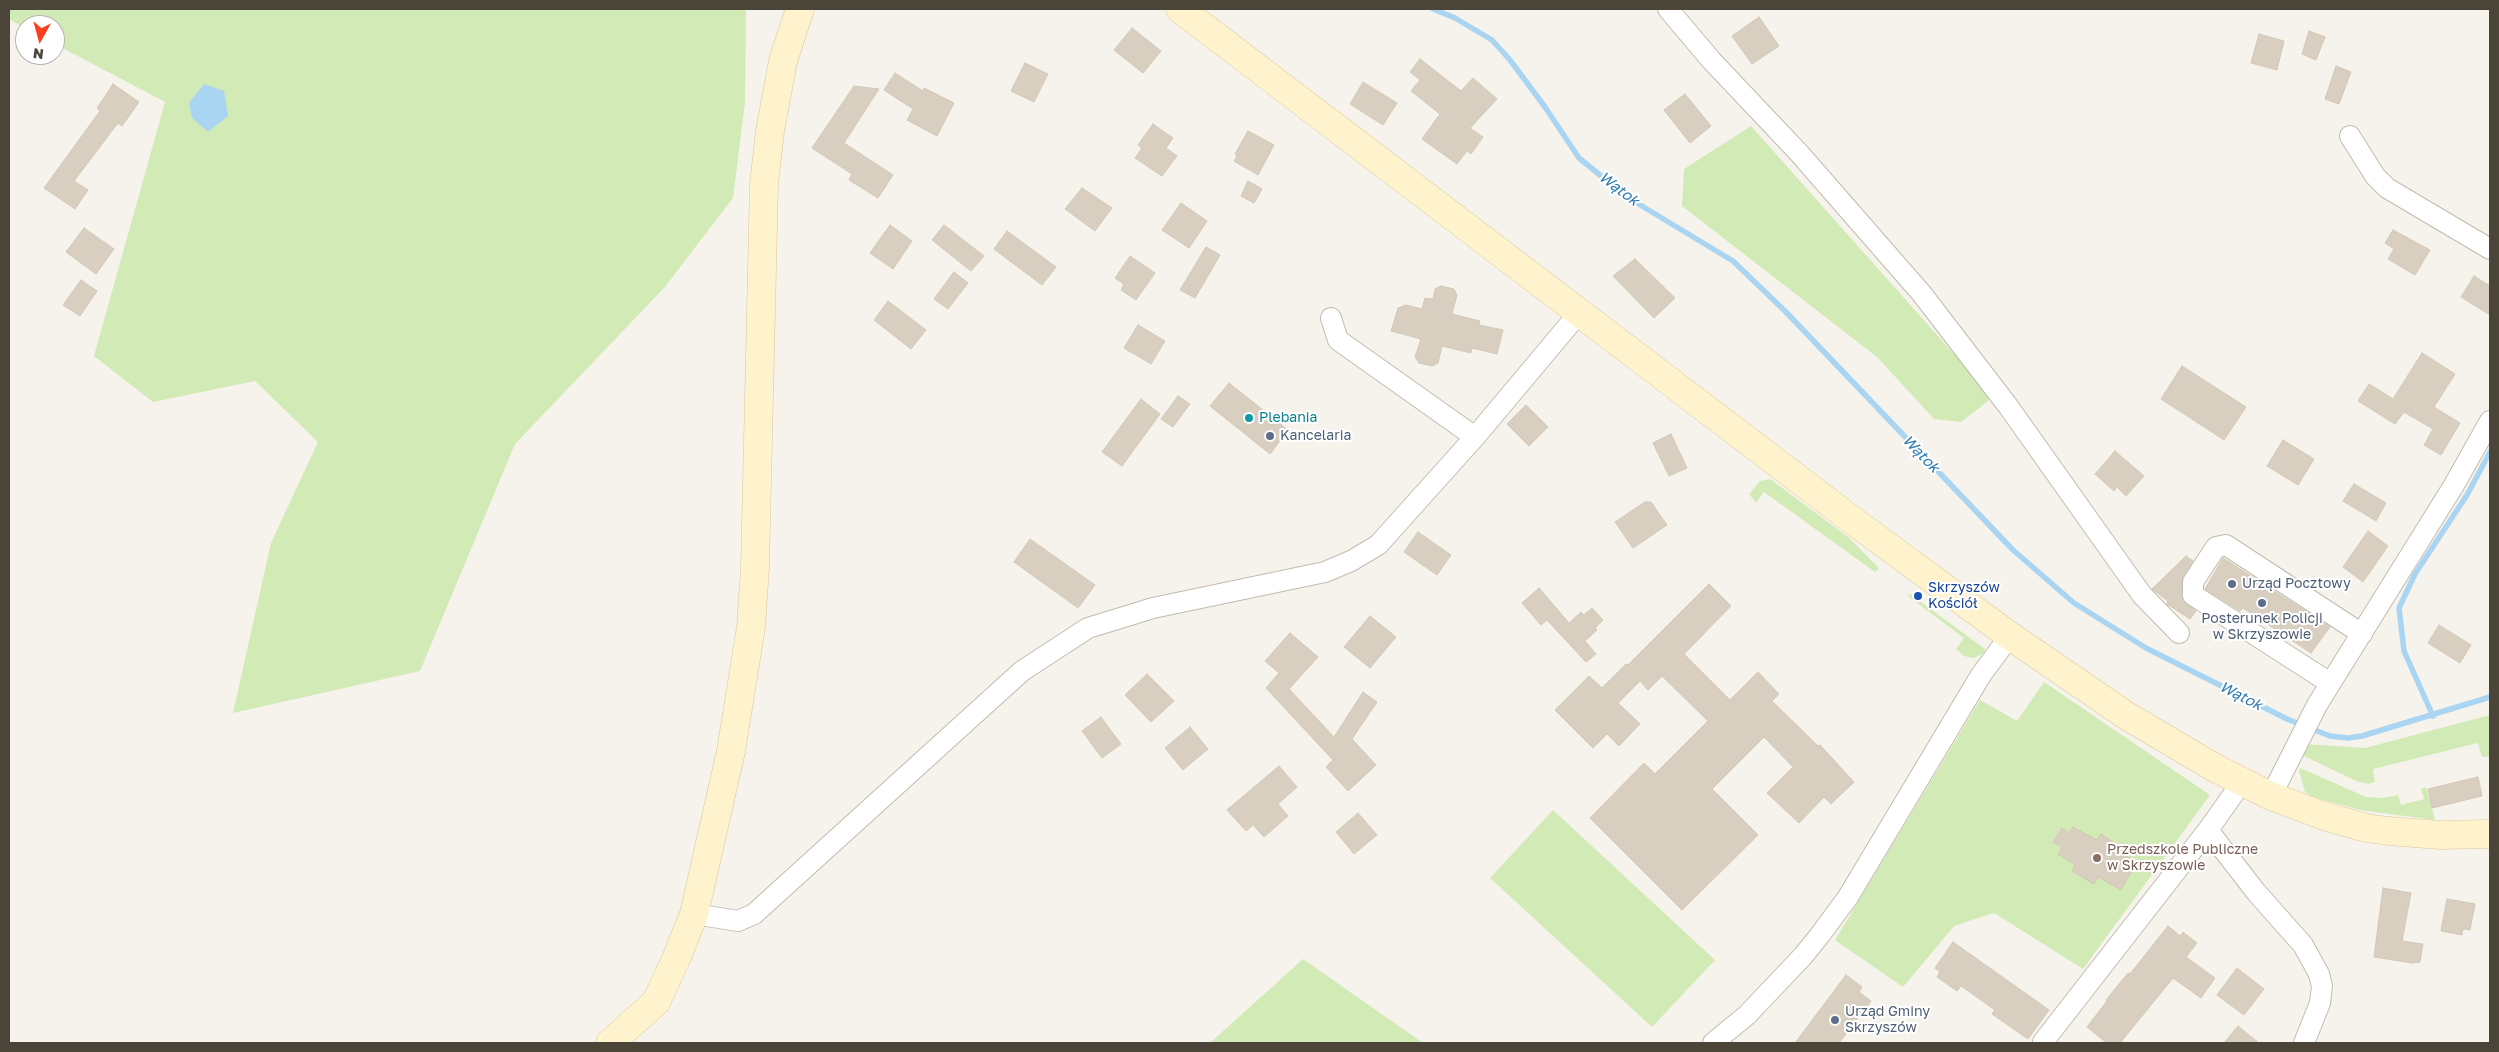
<!DOCTYPE html>
<meta charset="utf-8">
<style>
body{margin:0}
#map{position:relative;width:2499px;height:1052px;overflow:hidden;background:#f6f3ec;font-family:"Golos Text",sans-serif}
canvas{display:block}
.frame{position:absolute;inset:0;border:10px solid #4b4439;pointer-events:none}
.north{position:absolute;left:15px;top:15px;width:50px;height:50px;box-sizing:border-box;background:#fff;border:1px solid #b7b4b0;border-radius:50%;rotate:187deg;font-size:14px;font-weight:700;line-height:20px;text-align:center;color:#4b4439}
.north::after{content:'';display:block;margin:auto;width:18px;height:22px;background:#fc3f1d;clip-path:polygon(50% 0,100% 100%,50% 72%,0 100%)}
</style>
<div id="map">
<canvas width="2499" height="1052"></canvas>
<div class="frame"></div>
<div class="north">N</div>
</div>
<script>
const context = document.querySelector('canvas').getContext('2d');
context.lineJoin = 'round';
function paint(path, color) { context.fillStyle = color; context.fill(path, 'evenodd'); }
const poly = rows => new Path2D(rows.map(r => 'M' + r).join(''));
function trace(path, color, width, dash) { context.strokeStyle = color; context.lineWidth = width; context.lineCap = dash ? 'butt' : 'round'; context.setLineDash(dash || []); context.stroke(path); }
function write(font, color, halo, rows, align = 'center') {
  context.font = font + ' "Golos Text",sans-serif'; context.lineWidth = 4; context.setLineDash([]); context.textBaseline = 'middle'; context.strokeStyle = halo; context.fillStyle = color; for (const [text, x, y, turn = 0] of rows) {
    context.save(); context.translate(x, y); context.rotate((+turn || 0) * Math.PI / 180); context.textAlign = isNaN(turn) ? turn : align; if (halo) context.strokeText(text, 0, 0); context.fillText(text, 0, 0); context.restore();
  }
}
paint(poly([
 [9,9,746,9,745,102,733,198,664,288,515,444,420,671,233,713,271,543,318,442,255,381,153,402,94,356,165,102,55,44,55,25,25,25,25,28,9,19],
 [1751,126,1953,353,1987,368,2003,386,1983,405,1961,422,1934,419,1877,357,1682,206,1684,169],
 [1770,479,1848,537,1879,568,1875,572,1764,492,1756,503,1749,494,1760,481],
 [1910,594,1985,649,1984,653,1974,658,1964,656,1956,649,1964,638,1908,596],
 [2044,682,2210,795,2083,969,1994,913,1954,926,1903,987,1835,940,1980,700,2017,721],
 [2490,715,2490,757,2482,757,2478,743,2373,769,2375,782,2368,784,2356,781,2300,754,2305,744,2365,748],
 [2300,768,2366,797,2383,798,2398,795,2401,805,2424,799,2421,789,2426,787,2435,820,2360,810,2313,797,2305,792,2299,771],
 [1553,810,1715,960,1652,1027,1490,878],
 [1303,959,1423,1043,1210,1043]
]), '#d2eab5');
paint(poly([
 [204,84,224,91,228,116,208,132,192,118,189,103]
]), '#a9d4f2');
trace(poly([
 [1433,9,1455,18,1492,40,1510,60,1545,107,1579,158,1627,197,1733,261,1786,312,2013,550,2074,603,2146,648,2287,719,2330,736,2348,738,2362,736,2490,697],
 [2433,716,2404,651,2399,608,2415,574,2467,495,2490,452]
]), '#a9d4f2', 5.5);
const building = poly([
 [1759,17,1779,46,1752,64,1732,36,1759,17],
 [1132,28,1161,51,1143,73,1114,50,1132,28],
 [2309,31,2325,37,2316,60,2302,54,2309,31],
 [2259,34,2284,41,2277,70,2251,63,2259,34],
 [1420,59,1461,91,1473,78,1497,99,1470,128,1483,137,1471,154,1467,151,1457,164,1422,139,1440,114,1411,91,1420,80,1410,72,1420,59],
 [1025,63,1048,74,1034,102,1011,91,1025,63],
 [2336,66,2351,72,2339,104,2325,99,2336,66],
 [895,73,923,91,924,88,954,103,937,136,907,120,913,109,884,90,895,73],
 [1363,82,1397,103,1383,125,1350,104,1363,82],
 [113,84,139,102,122,126,118,123,74,181,88,190,75,209,44,188,100,111,97,108,113,84],
 [854,86,879,89,844,143,893,175,878,198,849,180,852,174,812,148,854,86],
 [1685,94,1711,126,1690,143,1664,110,1685,94],
 [1153,124,1173,138,1166,148,1177,156,1162,176,1135,158,1142,148,1138,145,1153,124],
 [1248,131,1274,145,1258,175,1234,161,1237,156,1235,154,1248,131],
 [1248,181,1262,189,1254,203,1241,196,1248,181],
 [1082,188,1112,208,1095,231,1065,209,1082,188],
 [1181,203,1207,221,1189,248,1162,230,1181,203],
 [890,225,912,241,893,269,870,253,890,225],
 [944,225,984,256,971,271,932,240,944,225],
 [84,228,114,249,96,274,66,252,84,228],
 [2393,230,2430,250,2415,275,2388,259,2394,249,2385,243,2393,230],
 [1007,231,1056,267,1042,285,994,249,1007,231],
 [1206,247,1220,255,1195,298,1180,290,1206,247],
 [1130,256,1155,273,1136,300,1121,290,1124,284,1115,278,1130,256],
 [1635,259,1675,298,1654,318,1613,276,1635,259],
 [954,272,968,283,948,309,934,299,954,272],
 [2474,276,2490,286,2490,315,2461,297,2474,276],
 [81,280,97,291,80,316,63,305,81,280],
 [1441,286,1454,289,1457,295,1452,314,1480,321,1479,325,1503,330,1497,354,1472,348,1471,353,1442,346,1438,363,1432,366,1419,363,1415,357,1421,339,1391,331,1398,308,1406,305,1422,309,1425,298,1433,299,1435,289,1441,286],
 [888,301,926,330,911,349,874,320,888,301],
 [1138,325,1165,341,1151,364,1124,348,1138,325],
 [2422,353,2455,374,2434,407,2460,423,2441,455,2424,445,2433,429,2404,412,2395,424,2358,401,2369,384,2393,399,2422,353],
 [2182,366,2246,407,2224,440,2161,399,2182,366],
 [1229,383,1288,430,1270,454,1210,406,1229,383],
 [1178,396,1190,404,1173,427,1161,419,1178,396],
 [1141,399,1160,414,1122,466,1102,452,1141,399],
 [1526,405,1548,427,1529,446,1507,424,1526,405],
 [1671,434,1687,468,1669,476,1653,443,1671,434],
 [2283,440,2314,459,2298,485,2267,466,2283,440],
 [2115,451,2144,476,2126,496,2117,487,2114,491,2095,474,2115,451],
 [2354,484,2386,503,2376,521,2343,501,2354,484],
 [1645,502,1651,502,1667,525,1633,548,1615,522,1645,502],
 [2368,531,2388,546,2363,582,2343,567,2368,531],
 [1418,532,1451,555,1437,575,1404,552,1418,532],
 [1030,539,1095,585,1078,608,1014,562,1030,539],
 [2186,556,2193,561,2183,576,2181,595,2183,601,2196,611,2190,619,2167,604,2168,601,2152,589,2186,556],
 [2223,558,2330,627,2311,653,2243,608,2240,611,2205,589,2223,558],
 [1709,584,1731,606,1684,654,1730,700,1758,672,1779,694,1772,701,1818,746,1820,745,1854,782,1831,804,1824,797,1799,823,1767,793,1793,767,1764,737,1712,789,1758,835,1682,910,1590,818,1644,763,1655,774,1708,721,1662,676,1648,690,1640,681,1618,703,1640,724,1619,746,1607,734,1593,748,1555,710,1589,676,1602,688,1626,664,1628,665,1709,584],
 [1539,588,1569,623,1581,612,1584,615,1592,608,1603,620,1595,628,1597,630,1585,641,1596,654,1586,662,1547,620,1541,625,1522,603,1539,588],
 [1370,616,1396,637,1370,668,1344,647,1370,616],
 [2439,625,2471,645,2460,663,2428,643,2439,625],
 [1290,633,1318,657,1289,689,1334,737,1363,692,1377,702,1352,739,1376,765,1348,791,1326,767,1333,760,1266,688,1279,673,1265,661,1290,633],
 [1147,674,1174,701,1151,722,1125,695,1147,674],
 [1101,717,1121,744,1102,758,1082,731,1101,717],
 [1190,727,1208,749,1183,770,1165,748,1190,727],
 [1279,766,1297,787,1278,804,1288,816,1264,837,1253,825,1246,831,1227,810,1279,766],
 [2478,777,2482,796,2432,808,2428,789,2478,777],
 [1358,813,1377,835,1354,854,1336,832,1358,813],
 [2073,827,2097,840,2101,834,2113,842,2110,847,2137,862,2121,890,2098,877,2094,884,2072,871,2075,865,2058,854,2062,847,2053,842,2062,828,2069,833,2073,827],
 [2383,888,2411,893,2402,941,2423,944,2420,962,2412,963,2374,957,2383,888],
 [2447,899,2475,904,2470,930,2463,929,2462,935,2441,931,2447,899],
 [2168,926,2180,936,2183,932,2197,943,2186,957,2215,978,2201,998,2173,978,2120,1043,2107,1043,2087,1027,2107,1001,2106,1000,2128,973,2130,974,2168,926],
 [1953,942,2049,1010,2028,1039,1992,1014,1995,1010,1961,986,1957,991,1937,977,1940,972,1935,968,1953,942],
 [2237,968,2264,989,2244,1015,2217,995,2237,968],
 [1846,975,1862,987,1859,992,1871,1001,1839,1043,1795,1043,1846,975],
 [2238,1026,2259,1043,2224,1043,2238,1026]
]);
paint(building, '#d8cfc1');
trace(building, '#d3c7b4', 1);
const street = poly([
 [1668,9,1711,60,1799,153,1922,294,2008,406,2142,595,2179,633],
 [2350,136,2375,176,2387,188,2490,249],
 [1331,318,1338,340,1475,437],
 [2330,683,2193,595,2193,582,2216,547,2226,545,2362,634],
 [2271,796,2317,705,2454,485,2490,421],
 [2208,830,2256,892,2303,945,2319,974,2322,986,2320,1003,2304,1043],
 [694,914,738,921,754,914,1022,671,1088,628,1153,608,1325,572,1351,561,1378,545,1475,437,1579,313],
 [2043,1042,2208,830,2242,782],
 [1713,1043,1747,1015,1803,956,1820,935,1848,897,1981,675,2010,636]
]);
const secondary = poly([
 [1180,9,1856,523,2010,636,2127,716,2215,768,2271,796,2324,816,2366,828,2388,831,2440,835,2490,834],
 [610,1043,656,1002,676,959,694,914,731,751,751,627,755,567,764,184,770,131,783,61,800,9]
]);
trace(street, '#c2bbae', 22);
trace(secondary, '#d6c79b', 29);
trace(street, '#fff', 20);
trace(secondary, '#fff3cd', 28);
for (const [x, y, r, color] of [
 [1249,418,5,"#0f9aa8"],
 [1270,436,5,"#5c6f8a"],
 [2232,584,5,"#5c6f8a"],
 [1918,596,5,"#1a4fb4"],
 [2262,603,5,"#5c6f8a"],
 [2097,858,5,"#8d6e63"],
 [1835,1020,5,"#5c6f8a"]
]) { const dot = new Path2D(); dot.arc(x, y, r, 0, 2 * Math.PI); context.fillStyle = color; context.fill(dot); trace(dot, '#fff', 2); }
write('14px', '#0d838f', '#fff', [
 ["Plebania",1259,418]
], 'left');
write('14px', '#4e5e75', '#fff', [
 ["Kancelaria",1280,436],
 ["Urząd Pocztowy",2242,584],
 ["Posterunek Policji",2262,619,"center"],
 ["w Skrzyszowie",2262,635,"center"],
 ["Urząd Gminy",1845,1012],
 ["Skrzyszów",1845,1028]
], 'left');
write('14px', '#164399', '#fff', [
 ["Skrzyszów",1928,588],
 ["Kościół",1928,604]
], 'left');
write('14px', '#785e54', '#fff', [
 ["Przedszkole Publiczne",2107,850],
 ["w Skrzyszowie",2107,866]
], 'left');
write('italic 15px', '#2e7ab2', '#fff', [
 ["Wątok",1619,189,37],
 ["Wątok",1921,454,46],
 ["Wątok",2241,696,27]
]);
</script>
